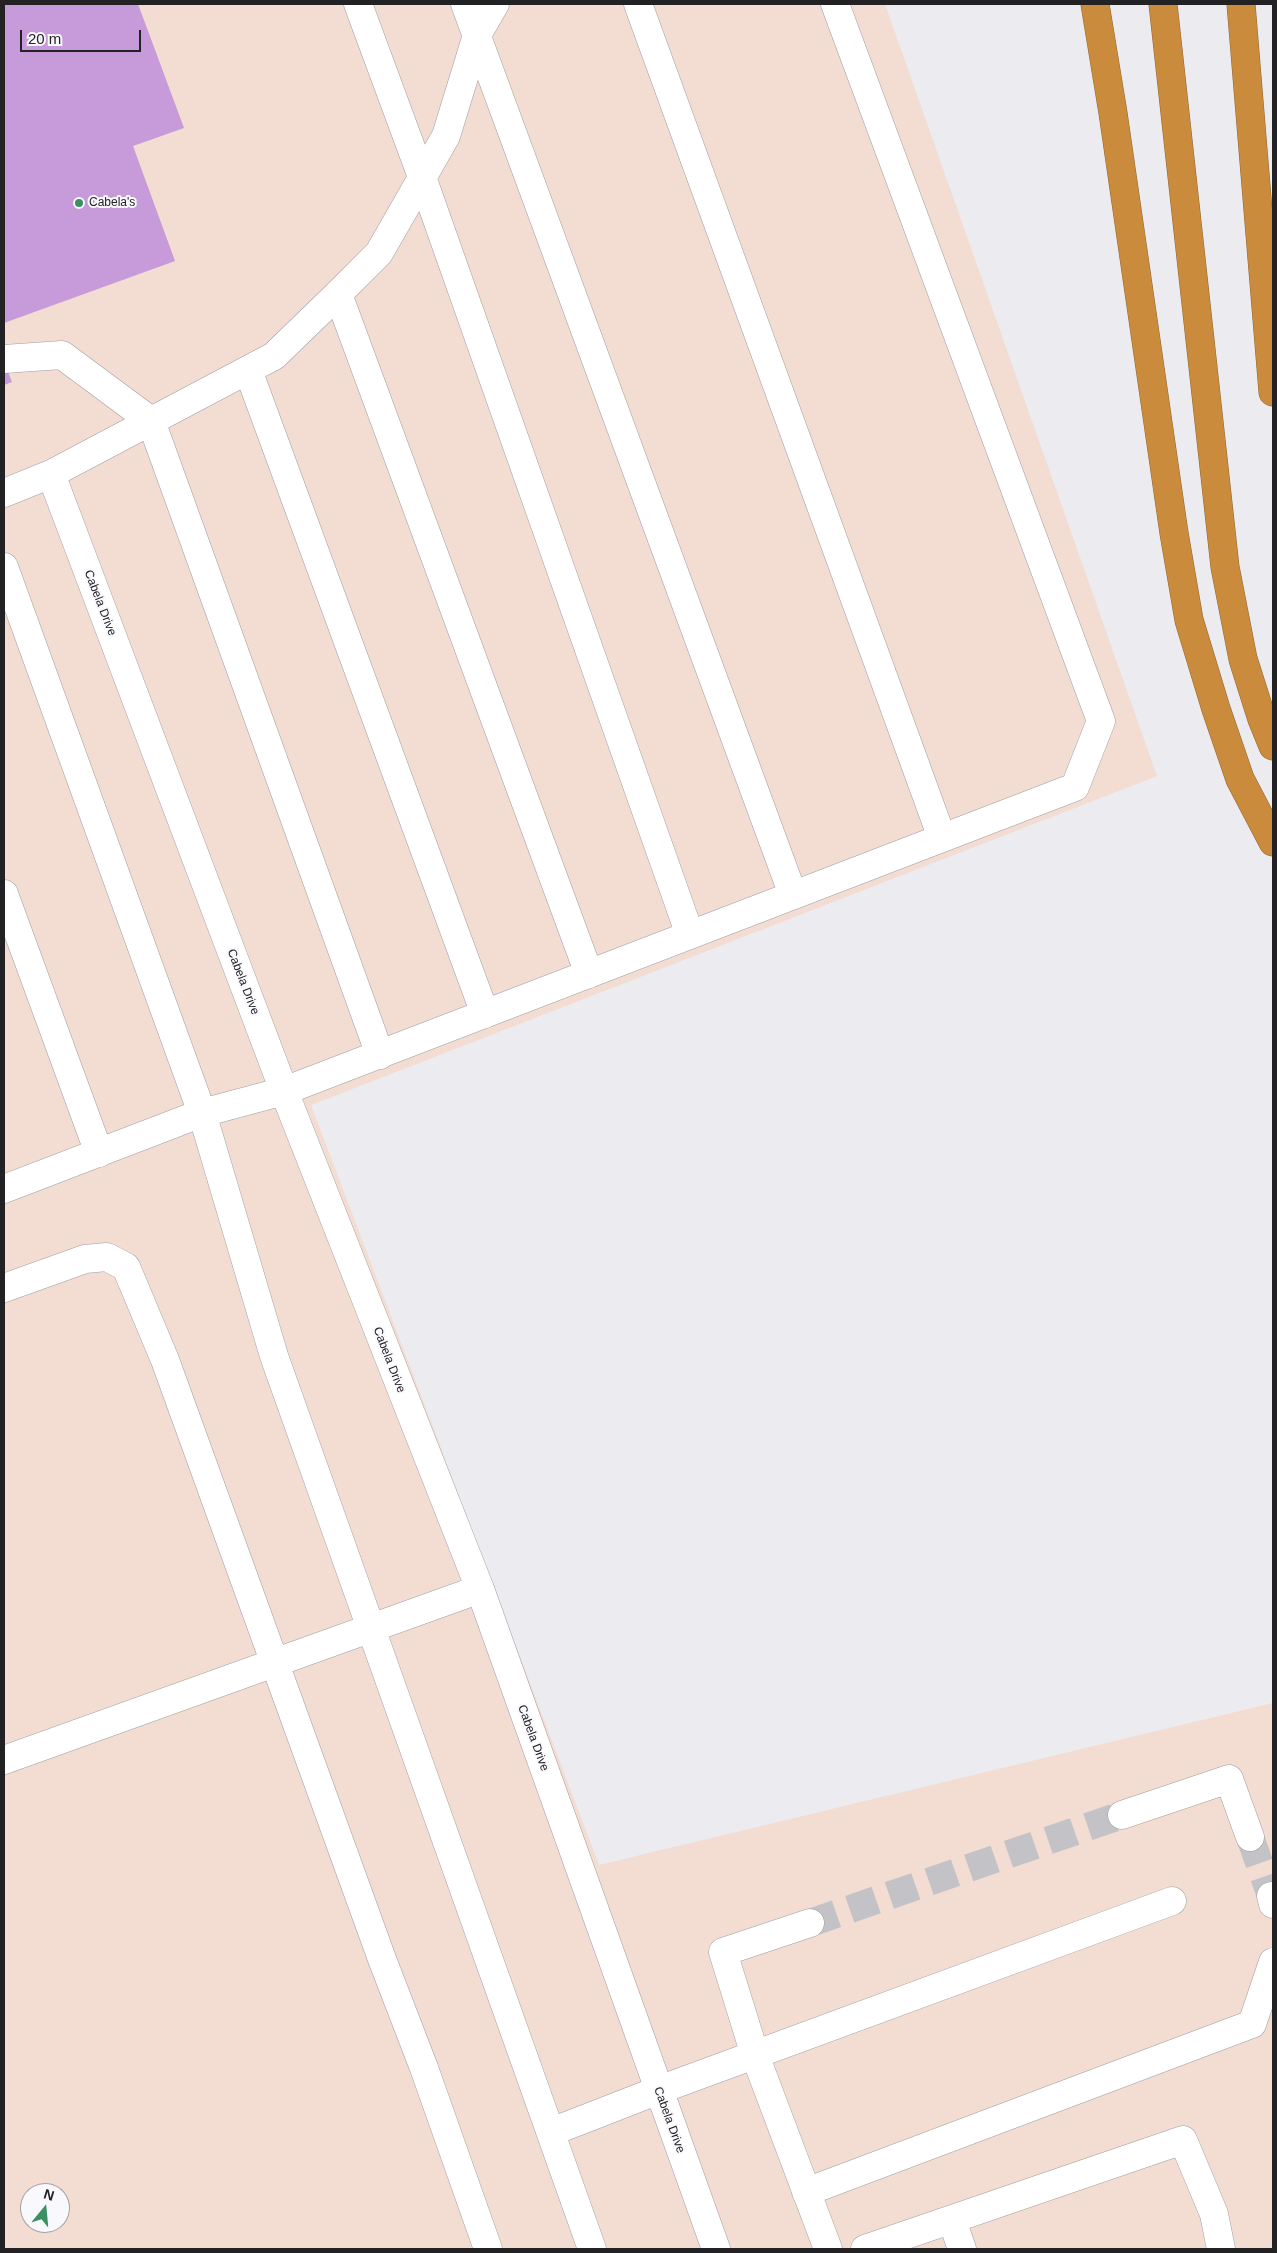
<!DOCTYPE html>
<style>
body{margin:0}
#map{position:relative;width:1277px;height:2253px;overflow:hidden;background:#ebebf0;font-family:Helvetica,sans-serif}
canvas{display:block}
.frame{position:absolute;inset:0;border:5px solid #222224;pointer-events:none}
.north{position:absolute;left:20px;top:2183px;width:50px;height:50px;box-sizing:border-box;background:#f8f8fd;border:1px solid #a2a2a6;border-radius:50%;rotate:17deg;font-size:14px;font-weight:700;line-height:20px;text-align:center;color:#222224}
.north::after{content:'';display:block;margin:auto;width:18px;height:22px;background:#3b9063;clip-path:polygon(50% 0,100% 100%,50% 72%,0 100%)}
.scale{position:absolute;left:20px;top:30px;width:121px;height:22px;box-sizing:border-box;border:2px solid #222224;border-top:0;padding-left:6px;font-size:15px;line-height:18px;white-space:nowrap;color:#222224;-webkit-text-stroke:4px #f8f8fd;paint-order:stroke}
</style>
<div id="map">
<canvas width="1277" height="2253"></canvas>
<div class="frame"></div>
<div class="north">N</div>
<div class="scale">20 m</div>
</div>
<script>
const context = document.querySelector('canvas').getContext('2d');
context.lineJoin = 'round';
function paint(path, color) { context.fillStyle = color; context.fill(path, 'evenodd'); }
const poly = rows => new Path2D(rows.map(r => 'M' + r).join(''));
function trace(path, color, width, dash) { context.strokeStyle = color; context.lineWidth = width; context.lineCap = dash ? 'butt' : 'round'; context.setLineDash(dash || []); context.stroke(path); }
function write(font, color, halo, rows, align = 'center') {
  context.font = font + ' Helvetica,sans-serif'; context.lineWidth = 4; context.setLineDash([]); context.textBaseline = 'middle'; context.strokeStyle = halo; context.fillStyle = color; for (const [text, x, y, turn = 0] of rows) {
    context.save(); context.translate(x, y); context.rotate((+turn || 0) * Math.PI / 180); context.textAlign = isNaN(turn) ? turn : align; if (halo) context.strokeText(text, 0, 0); context.fillText(text, 0, 0); context.restore();
  }
}
paint(poly([
 [4,4,885,4,1157,776,311,1105,599,1865,1273,1703,1273,2249,4,2249],
 [30,2193,60,2193,60,2223,30,2223]
]), '#f3dcd1');
paint(poly([
 [4,4,138,4,184,128,133,146,175,261,4,323],
 [4,361,12,382,4,385]
]), '#c79ad9');
trace(poly([
 [1250,1837,1271,1896],
 [810,1923,1122,1815]
]), '#c3c3c7', 28, [28, 14]);
const minor = poly([
 [358,4,422,177,690,935],
 [465,4,793,895],
 [638,4,942,838],
 [338,294,589,974],
 [4,359,62,355,151,421,380,1055],
 [248,370,485,1014],
 [51,474,284,1091,480,1589,716,2249],
 [4,493,51,474,274,356,338,294,379,253,446,136,477,35,495,4],
 [4,567,202,1113,274,1356,592,2249],
 [4,894,99,1153],
 [4,1189,202,1113,284,1091,1075,787,1101,721,835,4],
 [4,1288,85,1259,107,1257,126,1267,165,1360,382,1959,424,2068,488,2249],
 [4,1760,480,1589],
 [1122,1815,1229,1779,1250,1837],
 [1271,1896,1273,1904],
 [810,1923,723,1952,755,2055,828,2249],
 [551,2132,659,2090,1172,1901],
 [806,2192,1252,2024,1273,1962],
 [952,2220,962,2249],
 [865,2249,1183,2140,1214,2214,1221,2249]
]);
const highway = poly([
 [1095,4,1113,113,1174,533,1189,620,1216,709,1240,779,1273,842],
 [1163,4,1225,567,1243,659,1262,719,1273,746],
 [1241,4,1273,392]
]);
trace(minor, '#9f9fa3', 29);
trace(highway, '#8f6634', 29);
trace(minor, '#fff', 28);
trace(highway, '#ca8b3c', 28);
for (const [x, y, r, color] of [
 [79,203,5,"#3b9063"]
]) { const dot = new Path2D(); dot.arc(x, y, r, 0, 2 * Math.PI); context.fillStyle = color; context.fill(dot); trace(dot, '#f8f8fd', 2); }
write('12px', '#222224', '#f8f8fd', [
 ["Cabela's",89,203]
], 'left');
write('12px', '#222224', '#f8f8fd', [
 ["Cabela Drive",100,603,69],
 ["Cabela Drive",243,982,69],
 ["Cabela Drive",389,1360,69],
 ["Cabela Drive",533,1738,70],
 ["Cabela Drive",669,2120,70]
]);
</script>
